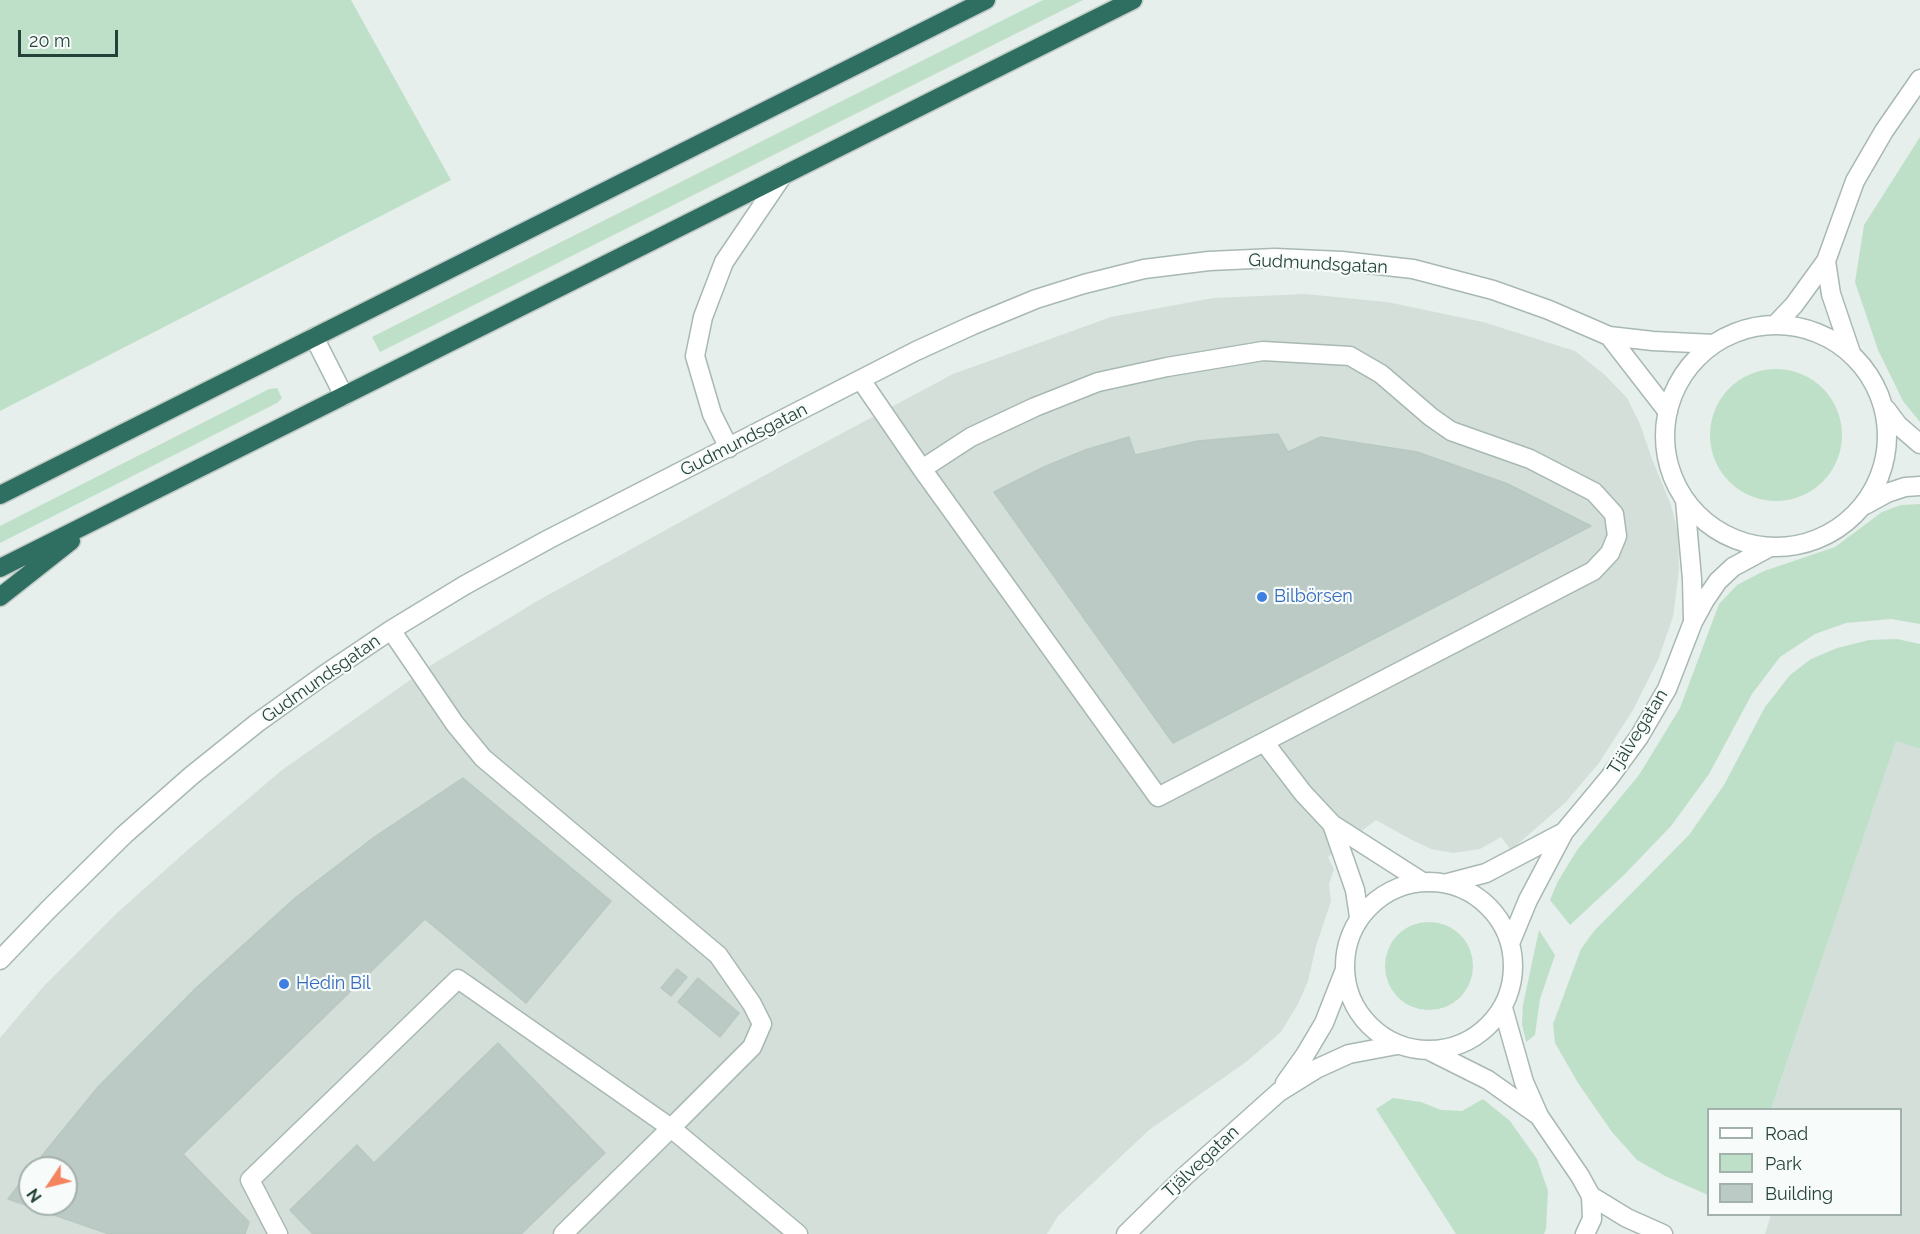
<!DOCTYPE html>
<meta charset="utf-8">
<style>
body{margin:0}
#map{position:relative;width:1920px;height:1234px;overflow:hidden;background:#e6efeb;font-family:Raleway,sans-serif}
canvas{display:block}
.legend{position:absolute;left:1707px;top:1108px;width:195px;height:108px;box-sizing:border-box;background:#f7fbf9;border:2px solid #a3b1ad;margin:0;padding:8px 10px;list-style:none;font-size:18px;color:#24423a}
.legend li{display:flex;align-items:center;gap:12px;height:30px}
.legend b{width:30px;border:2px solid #a3b1ad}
.north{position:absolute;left:18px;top:1156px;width:60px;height:60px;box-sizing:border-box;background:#f7fbf9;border:2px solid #a3b1ad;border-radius:50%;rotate:235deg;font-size:16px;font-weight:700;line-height:24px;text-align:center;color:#24423a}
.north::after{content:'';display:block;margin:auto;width:21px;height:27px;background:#f4845f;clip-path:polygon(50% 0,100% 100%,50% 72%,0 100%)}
.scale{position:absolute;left:18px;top:30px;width:100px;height:27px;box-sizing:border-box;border:3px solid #24423a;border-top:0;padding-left:8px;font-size:18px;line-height:21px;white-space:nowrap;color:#24423a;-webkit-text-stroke:4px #f7fbf9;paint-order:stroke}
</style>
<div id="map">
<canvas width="1920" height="1234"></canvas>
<ul class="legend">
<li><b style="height:8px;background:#fff"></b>Road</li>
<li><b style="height:16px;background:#bfe0c8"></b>Park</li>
<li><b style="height:16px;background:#bbcac4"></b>Building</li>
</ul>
<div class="north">N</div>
<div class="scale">20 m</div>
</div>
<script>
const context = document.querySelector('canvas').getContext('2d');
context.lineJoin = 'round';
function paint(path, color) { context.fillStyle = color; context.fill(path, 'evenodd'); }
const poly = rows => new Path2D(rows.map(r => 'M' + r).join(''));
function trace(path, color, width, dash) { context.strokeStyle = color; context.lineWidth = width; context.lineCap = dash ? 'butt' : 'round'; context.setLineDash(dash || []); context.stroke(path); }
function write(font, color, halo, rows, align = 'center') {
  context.font = font + ' Raleway,sans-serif'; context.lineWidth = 4.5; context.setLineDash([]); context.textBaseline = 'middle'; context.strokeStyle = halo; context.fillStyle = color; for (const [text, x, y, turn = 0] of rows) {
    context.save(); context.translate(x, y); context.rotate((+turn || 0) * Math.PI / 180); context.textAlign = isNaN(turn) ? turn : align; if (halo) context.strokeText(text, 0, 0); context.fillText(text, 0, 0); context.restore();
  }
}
paint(poly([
 [1305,294,1387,302,1483,322,1575,351,1605,375,1627,398,1640,424,1652,459,1671,505,1678,533,1679,571,1673,617,1658,660,1633,710,1599,763,1565,803,1511,850,1501,837,1480,849,1453,853,1431,849,1410,839,1376,820,1328,857,1334,869,1329,884,1331,901,1316,946,1308,981,1298,1004,1281,1032,1246,1062,1149,1130,1058,1216,1047,1234,0,1234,0,1038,43,987,118,912,190,848,282,770,433,664,539,600,807,452,953,374,1111,317,1213,298],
 [30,1168,66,1168,66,1204,30,1204],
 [1896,740,1920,749,1920,1234,1765,1234,1771,1215,1900,1214,1900,1110,1771,1109]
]), '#d4dfda');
paint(poly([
 [0,0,351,0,451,180,0,411],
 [1043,0,1083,0,380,352,372,337],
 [1920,137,1920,422,1903,401,1878,350,1855,282,1864,225],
 '1710 435a66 66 0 1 1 132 0a66 66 0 1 1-132 0Z',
 [277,388,282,398,277,403,0,543,0,526,269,389],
 [1920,504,1920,624,1891,619,1846,623,1815,634,1780,657,1752,694,1709,774,1671,826,1624,875,1570,925,1550,900,1557,883,1577,850,1639,775,1680,708,1719,604,1737,585,1764,571,1835,547,1882,512,1901,505],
 [1897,639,1920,644,1920,749,1896,741,1771,1109,1708,1110,1708,1195,1667,1177,1637,1160,1612,1132,1578,1083,1555,1043,1553,1024,1581,949,1594,931,1689,835,1724,785,1765,707,1790,675,1811,659,1837,648,1869,640],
 '1385 966a44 44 0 1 1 88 0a44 44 0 1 1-88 0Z',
 [1539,930,1555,955,1540,999,1535,1035,1526,1042,1522,1024,1523,1005],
 [1393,1098,1421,1102,1441,1110,1462,1111,1483,1099,1510,1121,1537,1159,1548,1191,1546,1229,1544,1234,1456,1234,1376,1109]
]), '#bfe0c8');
const building = poly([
 [1278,434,1288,452,1321,437,1417,452,1508,484,1591,526,1173,743,994,492,1044,467,1085,450,1129,437,1135,455,1198,441,1278,434],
 [463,778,611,901,526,1003,425,919,183,1154,249,1222,245,1234,109,1234,8,1199,30,1170,30,1204,66,1204,66,1168,32,1168,98,1087,196,988,295,898,373,838,463,778],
 [677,969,687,977,671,996,661,988,677,969],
 [698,978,739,1013,720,1037,678,1002,698,978],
 [498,1043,605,1153,521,1234,313,1234,290,1210,357,1145,374,1163,498,1043]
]);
paint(building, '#bbcac4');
trace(building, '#b8c9c2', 1.5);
const minor = poly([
 [1826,261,1831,294,1851,353],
 [1776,324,1794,305,1826,261,1855,181,1884,131,1920,79],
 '1665 436a111 111 0 1 1 222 0a111 111 0 1 1-222 0Z',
 [1609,336,1668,412],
 [314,337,344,396],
 [1263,351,1350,356,1381,374,1431,417,1451,431,1530,459,1594,492,1614,514,1617,536,1610,553,1593,571,1158,797,922,469,971,437,1035,407,1098,382,1167,367,1263,351],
 [861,380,922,469],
 [1886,409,1898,425,1920,444],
 [729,448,712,414,695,356,703,317,724,262,783,175],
 [1685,500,1692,579,1693,620],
 [1865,505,1887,493,1905,487,1920,486],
 [1264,742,1303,793,1332,824,1421,881],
 [1332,824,1355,890,1359,917],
 '1345 966a84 84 0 1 1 168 0a84 84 0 1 1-168 0Z',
 [1448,883,1486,873,1564,832],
 [1511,941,1528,900,1564,832,1609,778,1639,737,1667,689,1693,622,1705,600,1718,581,1733,567,1770,547],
 [0,960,48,910,124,835,191,776,257,723,324,675,391,630,465,585,549,539,916,351,973,325,1036,299,1084,284,1144,269,1209,261,1275,258,1342,261,1413,269,1493,290,1549,310,1609,336,1653,341,1714,344],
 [1503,1008,1524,1082,1539,1116,1580,1176,1591,1196,1592,1219,1585,1234],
 [1430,1051,1488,1080,1539,1116],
 [1285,1083,1305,1055,1324,1023,1344,972],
 [1591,1196,1627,1218,1663,1234],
 [278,1234,250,1180,458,979,671,1128,752,1047,762,1024,752,1004,718,955,483,758,455,724,391,630],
 [563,1234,671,1128,798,1234],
 [1126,1234,1185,1176,1279,1092,1316,1069,1349,1054,1397,1045]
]);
const highway = poly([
 [0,495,986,0],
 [0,568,1133,0],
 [0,597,71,541]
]);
trace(minor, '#a8b8b2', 21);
trace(highway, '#c2cac8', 21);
trace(minor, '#fff', 18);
trace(highway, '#2f6f62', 18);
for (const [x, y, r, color] of [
 [1262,597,6,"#3f7fe0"],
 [284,984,6,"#3f7fe0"]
]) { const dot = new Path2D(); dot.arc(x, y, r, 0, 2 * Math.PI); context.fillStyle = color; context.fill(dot); trace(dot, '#f7fbf9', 2); }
write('18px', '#24423a', '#f7fbf9', [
 ["Gudmundsgatan",1318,264,3],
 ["Gudmundsgatan",744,440,-27],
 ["Gudmundsgatan",321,679,-35],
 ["Tjälvegatan",1638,732,-58],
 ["Tjälvegatan",1201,1162,-43]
]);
write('18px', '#366cbe', '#f7fbf9', [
 ["Bilbörsen",1274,597],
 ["Hedin Bil",296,984]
], 'left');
</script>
